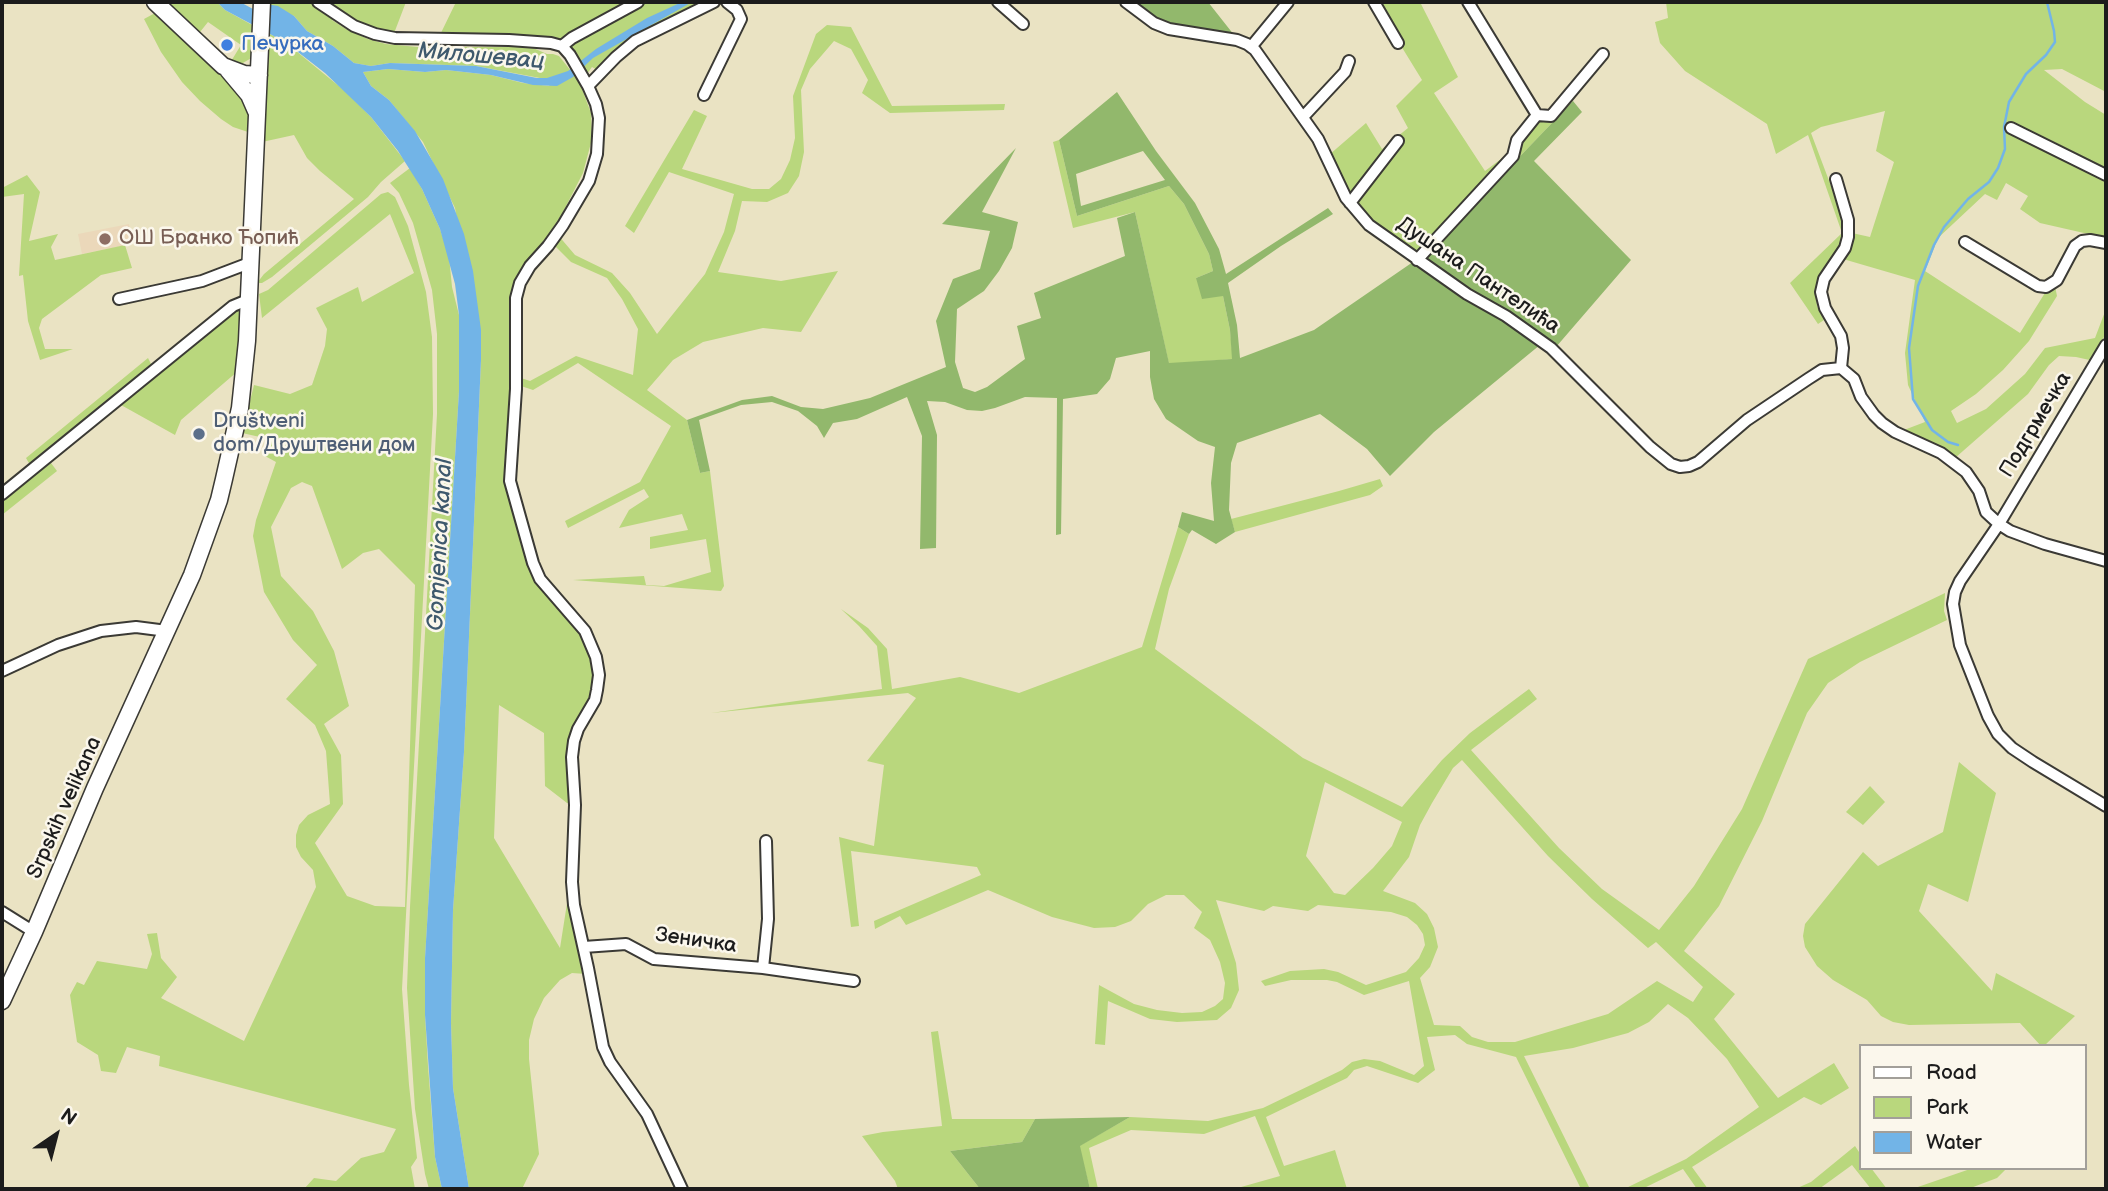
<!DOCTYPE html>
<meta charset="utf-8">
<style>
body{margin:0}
#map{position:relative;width:2108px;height:1191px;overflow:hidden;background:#eae3c3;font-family:"Balsamiq Sans",sans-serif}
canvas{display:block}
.frame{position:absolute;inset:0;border:4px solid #1c1c1c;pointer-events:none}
.legend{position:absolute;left:1859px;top:1044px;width:228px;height:126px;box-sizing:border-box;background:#fbf7ec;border:2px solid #a29f99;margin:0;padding:9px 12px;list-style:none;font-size:21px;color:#1c1c1c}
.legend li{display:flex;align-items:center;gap:14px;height:35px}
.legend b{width:35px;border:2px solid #a29f99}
.north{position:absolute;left:21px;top:1100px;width:70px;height:70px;-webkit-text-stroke:5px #fbf7ec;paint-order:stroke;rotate:35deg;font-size:19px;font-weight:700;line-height:28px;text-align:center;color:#1c1c1c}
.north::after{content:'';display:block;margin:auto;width:24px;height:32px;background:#1c1c1c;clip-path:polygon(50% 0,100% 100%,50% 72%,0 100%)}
</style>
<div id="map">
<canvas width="2108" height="1191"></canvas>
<div class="frame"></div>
<ul class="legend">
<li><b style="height:9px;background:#fff"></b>Road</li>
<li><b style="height:19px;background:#b9d77d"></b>Park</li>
<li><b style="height:19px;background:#72b4e7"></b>Water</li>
</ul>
<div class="north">N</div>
</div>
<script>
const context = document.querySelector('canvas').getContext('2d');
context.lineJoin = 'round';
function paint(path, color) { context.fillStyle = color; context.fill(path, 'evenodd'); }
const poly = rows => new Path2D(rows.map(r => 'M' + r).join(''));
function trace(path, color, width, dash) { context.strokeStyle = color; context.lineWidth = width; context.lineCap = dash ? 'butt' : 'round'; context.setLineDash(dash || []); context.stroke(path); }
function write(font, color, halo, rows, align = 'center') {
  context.font = font + ' "Balsamiq Sans",sans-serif'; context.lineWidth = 5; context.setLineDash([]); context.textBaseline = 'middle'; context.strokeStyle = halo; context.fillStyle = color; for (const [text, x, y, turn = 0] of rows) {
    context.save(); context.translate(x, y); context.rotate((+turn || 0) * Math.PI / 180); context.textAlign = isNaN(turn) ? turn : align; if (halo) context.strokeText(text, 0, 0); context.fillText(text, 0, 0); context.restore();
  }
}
paint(poly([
 [129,224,133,244,82,254,78,234]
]), '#ebd8ba');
paint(poly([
 [161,2,217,2,225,10,254,26,255,56,241,64,230,63,241,45,208,22,196,37],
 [267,2,327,2,335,14,332,20,346,29,368,39,386,44,418,47,531,47,547,54,553,54,559,56,579,81,591,113,592,139,583,173,561,216,525,268,511,301,511,373,507,474,525,553,588,643,594,677,592,693,578,720,571,803,567,803,545,786,544,733,499,705,494,838,560,948,568,897,586,974,572,973,560,980,544,998,534,1019,529,1040,529,1059,539,1154,522,1189,469,1189,453,1088,451,1023,453,910,464,752,481,360,455,208,423,142,389,100,371,86,363,72,388,69,425,72,446,70,491,75,523,83,550,86,540,78,476,66,390,63,371,66,354,63,333,46,307,31,294,16,267,6],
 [329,2,406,2,393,36,372,31,330,5],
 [456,2,631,2,563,40,438,39],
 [642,2,706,2,626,45,599,71,592,67,584,78,568,52,572,41],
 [1377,2,1420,2,1458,77,1434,93,1485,171,1509,153,1566,93,1573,101,1436,244,1419,257,1398,246,1350,203,1329,155,1366,123,1382,149,1408,128,1396,106,1422,80,1398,41],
 [1666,2,2106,2,2106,92,2062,69,2044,70,2085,102,2106,115,2106,238,2040,223,2020,209,2028,196,2006,183,1997,200,1985,194,1938,238,1925,271,2020,333,2048,288,2055,286,2057,296,2029,341,2003,370,1976,394,1951,411,1957,423,1986,409,2025,374,2045,348,2095,338,2106,309,2106,332,2094,361,2076,357,2059,356,2049,365,2028,394,1955,458,1904,430,1925,422,1908,385,1905,353,1915,280,1843,259,1852,233,1870,237,1894,162,1876,151,1885,111,1821,127,1811,133,1848,231,1845,242,1820,278,1816,291,1817,306,1824,320,1818,324,1790,283,1842,233,1808,135,1776,154,1767,124,1685,71,1660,43,1655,22,1668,18],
 [157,12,222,71,251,111,248,132,233,127,221,119,200,101,182,82,161,52,144,19],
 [827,25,851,27,892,106,1005,104,1004,110,890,113,862,93,868,80,851,49,834,41,810,69,801,90,804,152,799,176,788,193,767,202,742,201,735,231,718,272,781,281,838,271,801,332,763,328,703,342,673,360,647,390,687,420,700,473,710,471,724,586,721,591,573,580,644,576,646,585,664,586,711,572,706,539,650,549,650,537,688,530,682,514,619,528,629,510,649,497,644,489,568,528,565,521,640,482,671,426,578,363,533,390,521,386,521,378,530,381,576,356,633,375,638,329,622,299,607,278,571,262,553,244,558,235,575,255,612,273,630,293,657,334,705,274,724,232,734,194,669,172,634,233,625,226,694,110,707,116,682,169,752,189,769,189,781,179,790,160,795,138,793,96,816,34],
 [266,32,285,42,345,91,371,117,405,161,381,182,368,197,272,277,262,283,257,283,264,274,354,199,320,171,307,158,294,135,262,142],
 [1059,140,1077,216,1169,186,1184,204,1209,254,1213,271,1196,278,1223,296,1230,330,1233,359,1169,364,1135,212,1073,228,1053,142],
 [410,168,422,189,440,229,449,256,452,287,459,315,459,391,425,958,425,1015,428,1066,435,1157,442,1189,429,1189,425,1174,415,1109,407,988,410,907,437,414,437,334,432,290,413,223,399,193,390,183],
 [27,175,40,192,29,241,58,234,51,247,55,260,125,245,132,268,101,275,42,319,39,328,45,349,73,349,40,360,28,321,23,275,19,276,24,194,2,197,2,188],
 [388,192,395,197,408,226,426,292,432,337,433,414,402,989,409,1085,417,1158,411,1167,415,1189,304,1189,314,1178,336,1181,361,1158,384,1152,396,1129,159,1066,160,1056,127,1047,116,1073,101,1071,98,1055,77,1042,70,995,77,982,84,985,97,961,147,969,152,954,147,934,157,933,161,958,177,977,161,998,244,1041,316,887,313,870,301,857,296,847,296,835,299,825,308,815,330,804,326,751,315,725,286,699,317,665,293,640,264,592,253,536,256,520,276,462,265,456,269,439,242,433,254,385,290,394,312,385,325,346,327,329,316,308,358,287,362,302,414,273,390,214,262,318,259,294,268,290,381,194],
 [302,482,312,486,342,569,363,553,379,549,415,585,405,907,375,906,347,896,315,843,343,804,341,755,324,724,349,706,334,651,313,611,281,576,271,527,291,488],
 [238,309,241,311,238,371,181,420,175,435,121,405,229,314],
 [148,358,152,366,30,465,26,458],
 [51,463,57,471,2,515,2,500],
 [1380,479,1383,486,1370,495,1235,532,1231,519,1339,491],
 [1178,527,1189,534,1169,589,1155,649,1303,758,1402,807,1442,760,1470,733,1529,689,1537,699,1471,750,1559,848,1602,889,1659,930,1694,886,1742,809,1808,659,1945,593,1944,611,1947,620,1860,662,1828,683,1807,713,1762,821,1719,906,1684,951,1735,994,1714,1019,1778,1098,1834,1063,1849,1088,1821,1105,1804,1097,1692,1167,1708,1189,1697,1189,1683,1169,1642,1189,1624,1189,1686,1159,1759,1107,1727,1059,1688,1018,1668,1004,1649,1022,1628,1033,1573,1048,1524,1056,1590,1189,1581,1189,1516,1057,1467,1044,1455,1035,1427,1037,1435,1070,1418,1083,1367,1066,1354,1070,1347,1078,1266,1117,1284,1166,1335,1150,1347,1189,1234,1189,1280,1176,1255,1116,1204,1134,1131,1130,1089,1148,1098,1189,1090,1189,1079,1146,1130,1117,1208,1121,1263,1108,1342,1070,1352,1062,1364,1059,1380,1061,1414,1075,1424,1066,1409,981,1364,995,1337,982,1327,980,1291,980,1265,986,1261,981,1290,971,1324,969,1338,972,1366,985,1406,972,1419,958,1425,945,1423,934,1417,925,1407,917,1391,912,1318,905,1308,911,1273,906,1264,911,1216,900,1236,963,1239,990,1231,1008,1217,1020,1177,1022,1150,1019,1108,1001,1105,1045,1095,1044,1099,985,1134,1004,1157,1010,1182,1013,1202,1012,1215,1006,1223,999,1225,983,1220,962,1210,940,1194,928,1202,912,1184,895,1166,895,1148,904,1131,921,1115,927,1094,928,1052,917,988,890,906,925,900,916,875,929,874,921,981,875,977,867,851,851,859,926,851,927,839,837,874,846,884,765,867,761,916,698,908,693,711,713,882,689,877,646,859,626,841,609,868,628,887,649,892,689,960,677,1019,693,1142,647],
 [1462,760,1548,856,1592,899,1648,948,1656,942,1703,987,1693,1002,1657,981,1608,1014,1515,1042,1488,1042,1472,1037,1460,1026,1434,1025,1420,978,1430,967,1438,947,1434,928,1427,914,1415,903,1383,891,1409,857,1420,825,1432,803,1453,768],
 [1325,782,1402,822,1392,846,1373,868,1345,895,1334,893,1306,856],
 [1959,762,1996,793,1968,902,1928,884,1919,911,1992,991,1996,973,2075,1016,2044,1046,2041,1046,2020,1023,1909,1025,1893,1022,1881,1016,1867,1000,1833,980,1817,966,1805,947,1803,936,1805,924,1863,852,1878,866,1943,832],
 [1870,786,1885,802,1863,825,1846,812],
 [938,1031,952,1119,1035,1119,1022,1142,950,1151,980,1189,898,1189,895,1181,862,1136,883,1132,942,1126,931,1032],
 [1855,1146,1861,1155,1861,1168,1871,1168,1887,1189,1871,1189,1852,1165,1819,1189,1795,1189,1811,1182],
 [1973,1168,2007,1168,1997,1178,1968,1189,1912,1189]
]), '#b9d77d');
paint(poly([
 [1129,2,1208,2,1238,40,1160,23],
 [1117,92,1156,151,1195,203,1219,249,1226,274,1328,208,1333,214,1281,246,1228,283,1237,325,1240,358,1314,330,1410,264,1436,244,1573,101,1582,112,1534,161,1631,260,1556,347,1546,340,1434,432,1390,476,1367,449,1320,414,1237,443,1231,463,1229,510,1235,532,1216,544,1192,530,1189,534,1178,527,1182,512,1214,521,1211,483,1215,447,1198,441,1166,419,1154,399,1150,377,1150,351,1116,358,1110,379,1097,394,1063,399,1061,534,1056,535,1057,398,1025,397,995,408,982,411,967,410,945,402,927,401,937,435,936,548,920,549,922,436,907,397,857,419,833,423,824,438,817,426,798,411,772,402,741,405,699,420,710,471,700,473,687,420,742,400,772,396,801,407,823,409,870,398,946,367,936,321,953,279,980,269,990,231,942,224,1016,148,982,212,1018,222,1012,248,999,271,984,291,957,309,955,362,963,388,975,392,987,387,1025,359,1017,326,1041,318,1034,293,1125,256,1117,218,1135,212,1169,363,1232,359,1230,330,1223,296,1202,299,1196,278,1213,271,1209,254,1184,204,1169,186,1077,216,1059,140],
 [1143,151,1165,180,1081,206,1076,174],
 [1130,1117,1080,1146,1090,1189,980,1189,950,1151,1022,1142,1035,1119]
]), '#92b86c');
paint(poly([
 [217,2,240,2,253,9,272,5,278,6,294,16,307,31,333,46,354,63,371,66,390,63,476,66,537,78,547,78,568,71,596,49,647,18,682,2,692,2,593,58,573,77,557,86,533,85,491,75,446,70,425,72,388,69,363,72,371,86,389,100,415,131,443,179,464,234,473,271,481,330,481,360,464,752,453,910,451,1023,453,1088,469,1189,442,1189,435,1157,425,1015,425,958,459,391,459,315,455,284,440,229,422,189,398,151,371,117,325,73,285,42,225,10]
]), '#72b4e7');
trace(poly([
 [1958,445,1948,442,1932,430,1913,399,1909,348,1918,286,1934,245,1944,227,1968,199,1989,182,1998,168,2005,149,2004,127,2009,102,2026,74,2046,55,2055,42,2054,31,2047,2]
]), '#72b4e7', 2.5);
const street = poly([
 [318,2,354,26,375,34,395,38,509,40,551,43,562,46,570,55,588,86,596,104,599,118,597,154,589,181,563,225,548,246,530,266,520,283,516,298,516,389,510,481,533,563,540,579,585,631,596,657,599,675,597,690,595,700,578,729,574,741,572,757,575,805,572,882,574,905,588,968,603,1047,610,1062,647,1114,682,1189],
 [998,2,1023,24],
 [1126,2,1154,23,1169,29,1237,40,1247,44,1255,50,1318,139,1346,198,1369,225,1467,294,1506,316,1551,348,1650,447,1671,464,1680,467,1689,466,1698,462,1747,420,1808,379,1822,370,1841,368,1854,379,1861,397,1874,415,1882,423,1895,432,1941,453,1966,472,1979,491,1986,512,1999,524,1960,581,1955,592,1953,604,1960,645,1988,716,1998,734,2012,748,2033,762,2106,806],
 [1374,2,1398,43],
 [1468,2,1537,115],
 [562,46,572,38,638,2],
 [1251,47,1288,2],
 [588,86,616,57,635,41,714,2],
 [704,95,741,19,737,10,727,2],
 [1303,117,1345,72,1349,61],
 [2011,128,2106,175],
 [1836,179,1848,220,1848,237,1845,248,1824,279,1821,292,1825,308,1841,336,1843,348,1841,368],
 [1350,203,1398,141],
 [1965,242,2038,286,2046,287,2057,280,2075,246,2082,241,2090,240,2106,243],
 [1417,260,1513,156,1517,140,1537,115,1551,116,1603,54],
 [119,299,202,281,252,262],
 [2106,345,1999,524,2010,531,2045,544,2106,561],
 [2,494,233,306,250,299],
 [2,671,58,645,101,631,136,627,167,631],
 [2,912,34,932],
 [584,947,626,944,654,959,763,968,854,981],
 [763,968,768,919,766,841]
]);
const secondary = poly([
 [155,2,223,66,244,74,259,75],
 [228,70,249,95,256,111],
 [2,1001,34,932,95,788,192,575,219,500,224,479,240,408,247,341,262,2]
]);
trace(street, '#3b3a35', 14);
trace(secondary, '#3b3a35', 19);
trace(street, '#fff', 10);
trace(secondary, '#fff', 16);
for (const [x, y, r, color] of [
 [227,45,7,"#3f7fe0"],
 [105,239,7,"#8d6e63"],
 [199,434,7,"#5c6f8a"]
]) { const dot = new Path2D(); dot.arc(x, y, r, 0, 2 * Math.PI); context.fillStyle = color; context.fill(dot); trace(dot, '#fbf7ec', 2.5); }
write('21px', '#366cbe', '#fbf7ec', [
 ["Печурка",241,45]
], 'left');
write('21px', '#785e54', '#fbf7ec', [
 ["ОШ Бранко Ћопић",119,239]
], 'left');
write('21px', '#1c1c1c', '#fbf7ec', [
 ["Душана Пантелића",1478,276,34],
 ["Подгрмечка",2036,425,-59],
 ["Srpskih velikana",65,808,-66],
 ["Зеничка",696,941,8]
]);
write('21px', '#4e5e75', '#fbf7ec', [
 ["Društveni",213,422],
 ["dom/Друштвени дом",213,446]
], 'left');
write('italic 23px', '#3e596d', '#fbf7ec', [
 ["Милошевац",481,57,5],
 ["Gomjenica kanal",441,545,-87]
]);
</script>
